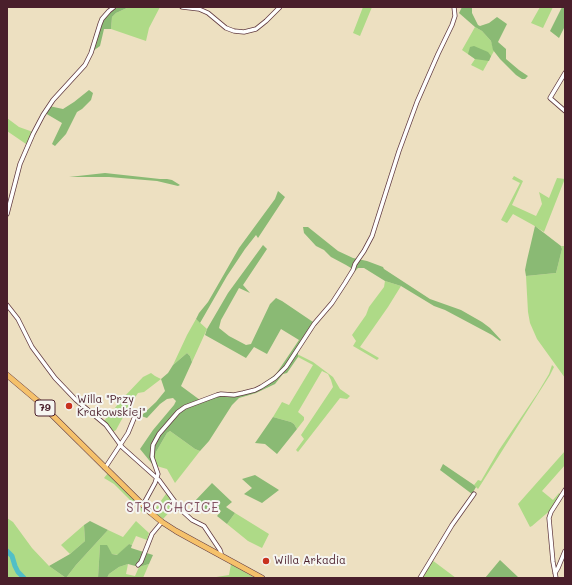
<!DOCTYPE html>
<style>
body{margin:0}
#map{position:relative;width:572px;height:585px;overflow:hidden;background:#ede0c1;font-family:Mali,sans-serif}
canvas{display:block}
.frame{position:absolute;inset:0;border:8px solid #4a1f2b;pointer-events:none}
</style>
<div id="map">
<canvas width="572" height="585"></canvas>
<div class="frame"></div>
</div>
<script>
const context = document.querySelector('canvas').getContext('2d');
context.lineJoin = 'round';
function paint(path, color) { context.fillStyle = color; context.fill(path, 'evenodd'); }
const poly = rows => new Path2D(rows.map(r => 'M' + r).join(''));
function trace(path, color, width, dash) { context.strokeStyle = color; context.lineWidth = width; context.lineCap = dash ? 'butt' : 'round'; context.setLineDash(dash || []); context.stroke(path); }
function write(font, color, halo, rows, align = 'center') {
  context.font = font + ' Mali,sans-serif'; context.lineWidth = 4; context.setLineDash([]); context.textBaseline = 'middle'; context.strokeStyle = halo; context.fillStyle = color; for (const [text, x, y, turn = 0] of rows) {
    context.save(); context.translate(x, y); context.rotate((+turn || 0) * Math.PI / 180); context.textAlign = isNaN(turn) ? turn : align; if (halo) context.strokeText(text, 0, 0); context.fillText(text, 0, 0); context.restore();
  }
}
paint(poly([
 [129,7,160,7,149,28,146,41,111,29,112,17,116,13],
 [363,7,372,7,360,36,353,33],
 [540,7,553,7,543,28,531,23],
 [475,27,482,31,491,41,494,51,483,71,471,65,475,59,462,50],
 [7,118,19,127,33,132,26,144,7,131],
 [514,176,523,181,512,205,536,216,542,204,539,192,549,198,557,178,565,179,565,181,564,181,544,232,533,225,513,214,507,223,501,220,520,183,512,179],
 [561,246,565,246,565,378,537,339,530,323,528,312,526,276,556,273,562,249],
 [385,281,401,286,388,307,360,347,379,358,377,360,353,346,356,341,352,335,366,315,369,307,384,287],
 [196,319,207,329,192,362,190,356,187,353,173,365,187,335],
 [297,354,313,362,333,377,340,389,350,396,347,399,340,398,298,452,296,450,304,439,301,435,333,387,331,380,328,374,322,371,298,412,304,417,304,420,297,429,294,424,291,422,273,417,282,402,289,405,313,365,298,357],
 [552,365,554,367,550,375,478,489,474,485,478,480,481,481,499,450,537,394,549,374],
 [151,373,155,376,161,379,144,392,138,393,128,408,116,430,113,432,104,421,124,397,143,377],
 [170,431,195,449,200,451,175,483,167,469,153,465,156,452,167,433],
 [565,451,565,465,542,491,553,500,559,493,561,495,553,508,532,526,530,527,518,504],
 [108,473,144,509,142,512,114,484,104,478],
 [168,491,174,499,172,502,175,506,163,519,153,512],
 [235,513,269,534,262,548,248,541,227,524],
 [7,518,13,522,32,548,49,566,66,578,76,565,108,530,123,537,136,521,149,533,147,540,136,536,132,545,129,544,118,555,112,554,100,545,98,578,7,578],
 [84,525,85,541,70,554,61,545],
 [432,560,456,578,422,578],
 [128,564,126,574,135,576,139,567,149,564,143,578,107,578,109,574,119,567],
 [231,564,255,578,210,578,229,575]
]), '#aeda87');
paint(poly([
 [118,7,129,7,116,13,112,17,111,29,104,29,100,46,93,51,101,23,105,16,111,11],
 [462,7,472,7,472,13,478,25,480,26,489,23,497,17,507,24,498,42,506,49,506,59,519,70,528,76,525,79,522,79,516,75,500,59,493,50,491,41,482,31,475,27,459,13],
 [562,7,565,7,565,26,559,38,550,31],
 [474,46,488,52,491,56,489,61,475,59,468,54,470,47],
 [89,90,93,93,91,100,82,109,77,112,66,134,55,146,52,144,62,123,45,113,49,106,63,109,74,102],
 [105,173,160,179,167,179,172,180,180,185,178,186,157,181,109,177,69,177],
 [278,191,285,197,258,238,256,235,245,249,227,276,200,323,196,319,199,313,208,302,227,269,239,248,275,199],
 [535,226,561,246,562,249,556,273,526,276,525,270,527,260],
 [303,227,308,227,338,251,353,258,367,261,383,267,384,269,430,299,461,310,482,322,490,328,501,340,500,341,492,335,445,310,434,306,401,286,385,281,364,268,358,268,353,273,351,268,346,265,331,257,324,250,316,246,304,233],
 [263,245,267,249,243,285,250,293,239,288,221,320,219,328,229,336,246,345,251,344,270,304,276,298,282,301,316,324,298,351,298,357,287,373,283,374,275,384,256,393,239,398,232,405,209,441,200,451,195,449,170,431,167,433,156,452,153,465,140,449,153,430,174,405,176,401,173,398,167,399,160,404,147,418,141,416,156,402,165,391,161,379,168,373,173,365,187,353,190,356,192,362,181,386,200,400,220,392,237,393,252,389,261,385,276,374,299,340,281,329,267,354,254,347,246,358,205,335,207,329,228,293],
 [273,417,291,422,294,424,297,429,277,454,265,444,255,443],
 [443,464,474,485,476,487,472,494,440,470],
 [255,475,279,490,262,503,244,494,252,488,242,479],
 [212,483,232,502,226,507,235,513,227,524,217,516,221,511,214,505,206,514,194,502],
 [90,521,108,530,76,565,66,578,49,566,70,554,85,541,84,525],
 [129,544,132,545,131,548,153,555,149,564,139,567,128,564,119,567,109,574,107,578,98,578,100,545,107,545,112,554,117,555],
 [500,560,518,577,518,578,485,578]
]), '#8aba74');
trace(poly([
 [7,551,12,556,15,566,18,572,24,578]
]), '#51bfc7', 5);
const minor = poly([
 [182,7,199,9,208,13,226,28,234,31,244,32,256,29,266,21,280,7],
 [565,73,550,98,565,111],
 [7,214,20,164,33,134,43,115,53,100,85,65,91,53,100,24,102,19,109,11,114,7],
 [7,305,18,319,32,347,55,378,76,400,106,425,122,447,159,480,181,510,192,520,204,526,220,550,221,553,220,555],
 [105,468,128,433,135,416],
 [143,505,155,483,158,474,152,457,153,445,159,434,178,412,185,407,217,395,221,394,234,395,243,393,255,390,261,387,275,378,286,367,314,324,332,303,345,283,353,270,355,264,364,251,372,236,399,151,417,102,438,54,452,25,455,16,454,7],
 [138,565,141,562,152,534,162,522],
 [555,573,558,568,565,551],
 [420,578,452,525,474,494],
 [556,578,553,562,549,518,551,512,565,490]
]);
const primary = poly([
 [7,375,39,402,151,513,162,522,176,531,196,542,262,578]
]);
trace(minor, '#623c42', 5);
trace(primary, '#623c42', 6);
trace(minor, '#fff', 3.5);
trace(primary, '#f5c16b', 5);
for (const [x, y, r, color] of [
 [69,406,4,"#c8321e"],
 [266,561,4,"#c8321e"]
]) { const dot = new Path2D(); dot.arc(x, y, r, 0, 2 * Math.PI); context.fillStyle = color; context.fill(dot); trace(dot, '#f6f6f2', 1.5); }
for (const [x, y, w] of [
 [45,408,20]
]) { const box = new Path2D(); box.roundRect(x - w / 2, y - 8, w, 16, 3); context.fillStyle = '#f6f6f2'; context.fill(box); trace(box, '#4a1f2b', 1); }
write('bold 10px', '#4a1f2b', null, [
 ["79",45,408]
]);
write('11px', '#4a1f2b', '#f6f6f2', [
 ["Willa \"Przy",77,400],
 ["Krakowskiej\"",77,413],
 ["Willa Arkadia",274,561]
], 'left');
context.letterSpacing = '1px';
write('13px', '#825261', '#f6f6f2', [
 ["STROCHCICE",173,508]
]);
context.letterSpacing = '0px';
</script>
